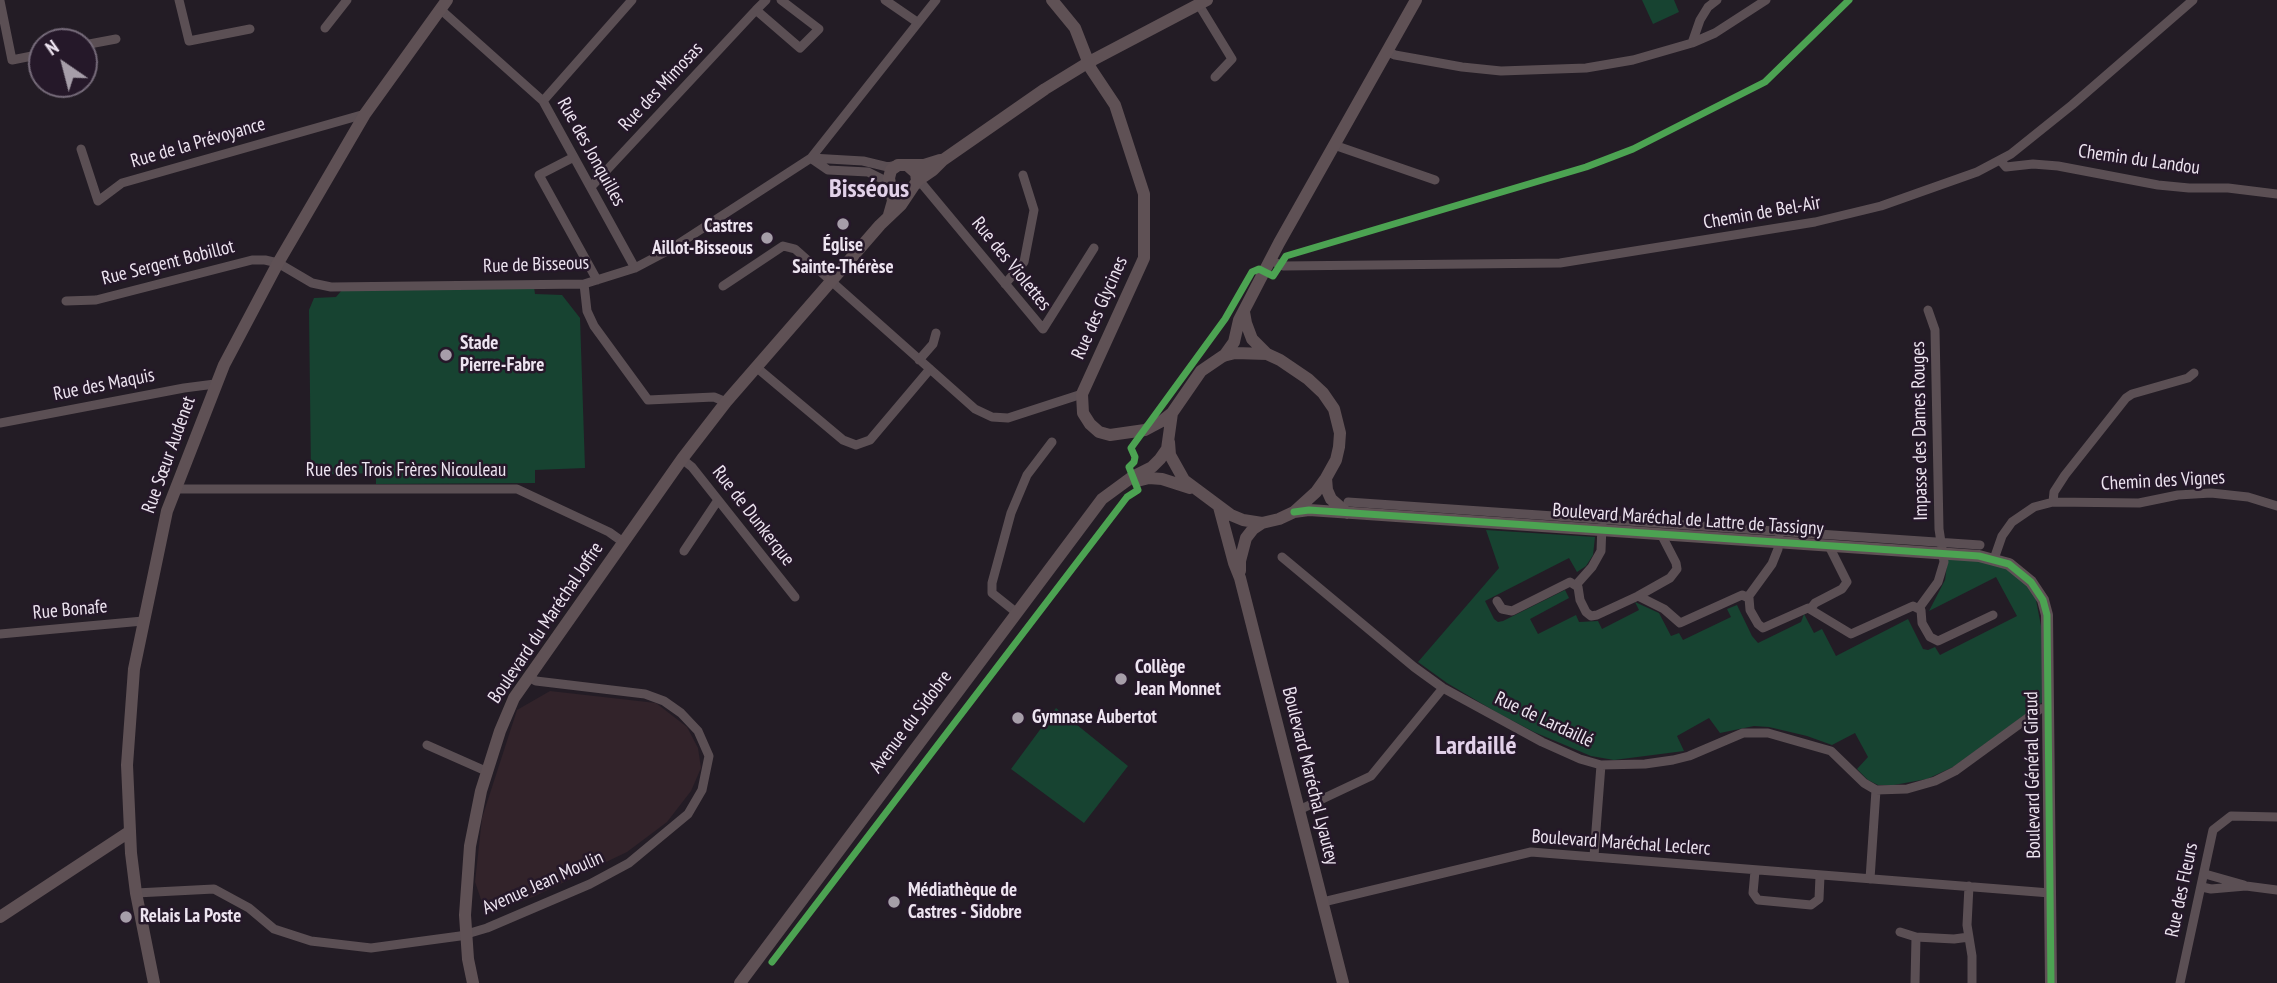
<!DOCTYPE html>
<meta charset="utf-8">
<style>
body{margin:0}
#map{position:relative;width:2277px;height:983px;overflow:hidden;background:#231c25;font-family:"PT Sans Narrow",sans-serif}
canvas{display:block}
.north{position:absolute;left:28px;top:28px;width:70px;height:70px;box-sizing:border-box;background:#251829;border:2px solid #756a79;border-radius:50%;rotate:325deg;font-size:19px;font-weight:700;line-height:28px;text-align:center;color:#ede4f0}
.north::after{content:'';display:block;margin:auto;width:24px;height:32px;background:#a69ea9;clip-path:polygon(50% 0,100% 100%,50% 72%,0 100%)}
</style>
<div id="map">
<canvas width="2277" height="983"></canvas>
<div class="north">N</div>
</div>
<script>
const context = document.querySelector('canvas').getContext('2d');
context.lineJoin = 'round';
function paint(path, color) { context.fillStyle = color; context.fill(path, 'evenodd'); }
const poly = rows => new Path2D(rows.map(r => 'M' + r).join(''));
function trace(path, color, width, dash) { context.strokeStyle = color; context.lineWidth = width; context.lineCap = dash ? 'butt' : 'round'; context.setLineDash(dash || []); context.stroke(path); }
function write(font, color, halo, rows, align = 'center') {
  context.font = font + ' "PT Sans Narrow",sans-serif'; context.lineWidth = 5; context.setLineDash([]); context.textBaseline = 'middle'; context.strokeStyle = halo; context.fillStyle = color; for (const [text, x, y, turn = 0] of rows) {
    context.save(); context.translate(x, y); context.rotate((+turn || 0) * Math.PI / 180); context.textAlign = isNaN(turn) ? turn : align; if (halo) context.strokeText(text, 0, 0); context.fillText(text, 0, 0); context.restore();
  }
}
paint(poly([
 [550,691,656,703,687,727,698,748,701,768,691,791,667,822,627,852,533,897,486,914,475,882,482,818,517,710]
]), '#32232a');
paint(poly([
 [1642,0,1674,0,1679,12,1653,24],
 [534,287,535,294,562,295,580,318,585,468,535,470,535,483,376,484,376,473,311,475,309,310,314,298,336,297,342,290],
 [1486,530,1595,537,1593,555,1586,566,1577,572,1569,558,1485,601,1494,619,1498,622,1503,621,1565,590,1569,598,1530,619,1538,634,1576,615,1579,622,1598,621,1602,629,1639,610,1635,602,1659,613,1671,636,1679,633,1683,640,1731,617,1727,609,1737,605,1752,636,1758,643,1801,622,1804,614,1814,633,1822,629,1836,656,1908,619,1923,649,1928,650,1935,647,1940,655,2017,616,1996,577,1929,611,1945,580,1948,558,1977,560,2007,568,2030,588,2036,600,2042,631,2044,701,1953,767,1927,779,1894,785,1878,785,1868,780,1857,769,1868,757,1855,733,1832,745,1807,736,1769,727,1754,726,1720,733,1709,718,1677,736,1684,751,1614,760,1591,756,1534,732,1496,712,1447,683,1418,662,1499,568],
 [1056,708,1128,766,1084,823,1011,769]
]), '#174331');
trace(poly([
 [179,0,189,41,250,29],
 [766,0,756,10,800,48,819,29,781,0],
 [885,0,917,22],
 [0,1,12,60,42,54],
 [1199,5,1232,59,1215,77],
 [440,9,543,101,635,268],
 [325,28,347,0],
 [1692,43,1700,20,1708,7,1717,0],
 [84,45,116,39],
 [1388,52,1395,55,1462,67,1501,71,1586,68,1633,60,1692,43,1715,33,1766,0],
 [543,101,632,0],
 [1334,145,1435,180],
 [81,149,98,201,122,183,365,114],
 [574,157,539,175,597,280],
 [811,158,863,161,888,167,897,165],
 [812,159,828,170,868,172,890,183],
 [2000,160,2006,167,2033,164,2058,166,2158,185,2189,188,2228,188,2277,194],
 [916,183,923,185,1043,329,1094,248],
 [591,187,756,10],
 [1270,260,1283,266,1560,263,1815,222,1881,206,1977,172,2011,154,2072,105,2193,0],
 [584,284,587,311,594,326,648,400,714,397,726,402],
 [1005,284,1024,262,1034,210,1023,175],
 [723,286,783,246,795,249,975,409,992,417,1008,418,1082,394],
 [66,301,96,300,252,260,265,260,278,263,312,283,331,287,584,284,635,268,669,250,811,158,936,0],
 [919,360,933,344,936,333],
 [756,367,843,440,856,445,870,440,930,369],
 [0,423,184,388,215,384],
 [682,459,692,467,795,597],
 [175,489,517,489,609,532,623,542],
 [1348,502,1980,545],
 [2053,502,2054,492,2065,475,2126,398,2132,394,2188,378,2194,373],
 [684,551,718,500],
 [1282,557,1414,667,1443,688,1542,742,1580,759,1601,765,1645,764,1673,760,1689,756,1743,733,1768,733,1831,751,1864,783,1876,790,1907,789,1935,781,1955,771,2040,709,2048,708],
 [1994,559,2002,536,2012,522,2034,507,2053,502,2139,503,2178,495,2211,493,2248,497,2277,506],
 [1576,585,1592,567,1601,551,1602,525],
 [1638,596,1670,578,1677,569,1676,563,1661,534],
 [1748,597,1772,564,1778,549,1779,538],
 [1497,601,1502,609,1512,611,1570,582,1578,587,1580,600,1586,612,1591,616,1597,615,1638,596,1664,609,1680,623,1742,595,1749,598,1750,610,1758,624,1763,628,1808,608,1851,634,1913,606,1921,610,1922,623,1930,637,1938,641,1993,615],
 [1811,608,1815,603,1842,589,1847,582,1829,546],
 [1919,608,1938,582,1944,562,1939,529,1935,330,1928,310],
 [1017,613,992,593,992,583,1011,513,1027,475,1052,442],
 [0,634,143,621],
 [427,745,488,772],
 [1299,810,1371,776,1443,688],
 [1594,856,1601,765],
 [1755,871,1753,893,1758,900,1811,905,1819,899,1820,876],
 [2205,874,2244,885],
 [1870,879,1876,790],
 [1969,886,1967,925,1972,956,1972,983],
 [2202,887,2211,889,2246,886,2277,890],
 [136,893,214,889,249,908,274,929,311,941,371,948,460,936,487,928,590,884,629,863,688,814,702,790,709,756,698,731,681,713,664,701,645,694,536,681,529,677],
 [1323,902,1531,852,2050,893],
 [1900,932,1916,937,1954,939,1969,937],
 [1915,983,1916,937],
 [2180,983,2213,830,2231,816,2277,817]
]), '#5b4f54', 9);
trace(poly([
 [1052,0,1075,28,1091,69,1115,105,1144,194,1144,258,1082,394,1083,413,1090,424,1099,432,1110,435,1145,430,1162,421,1172,413],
 [917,181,933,170,943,160,1045,89,1089,62,1207,0],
 [889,215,893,201,889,178,891,170,898,165,924,165,940,160],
 [1244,312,1246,323,1252,339,1267,354],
 [1224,356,1234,342,1239,320,1279,243,1416,0],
 [1326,478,1327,490,1331,499,1347,513],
 [1137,481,1149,478,1162,479,1190,488],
 [1219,507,1234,563,1240,578,1343,983],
 [1294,512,1309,510,1979,556,2009,564,2031,582,2043,600,2047,615,2051,983],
 [1240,571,1240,561,1246,538,1253,529,1262,523],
 [0,917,129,832],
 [154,983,136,893,131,853,127,765,134,669,167,511,224,365,278,263,365,114,447,0],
 [473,983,468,959,465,915,470,846,481,791,500,731,514,698,682,459,726,402,880,225,901,205,917,181,916,173,907,165],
 [740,983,1102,499,1132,477,1152,467,1160,459,1167,449,1172,413,1201,371,1223,356,1235,353,1267,354,1280,360,1308,379,1323,393,1334,409,1340,433,1339,447,1336,460,1326,478,1316,492,1294,512,1279,519,1262,523,1243,520,1231,515,1184,480,1170,455,1169,442]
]), '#5f5155', 12);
trace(poly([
 [1294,512,1309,510,1979,556,2009,564,2031,582,2043,600,2047,615,2051,983],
 [772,962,1127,497,1138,490,1129,467,1134,462,1135,457,1131,448,1225,319,1252,272,1259,269,1273,276,1286,256,1586,167,1633,149,1765,82,1849,0]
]), '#4ca352', 7);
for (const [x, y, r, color] of [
 [843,224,7,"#a69ea9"],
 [767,238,7,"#a69ea9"],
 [446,355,7,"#a69ea9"],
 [1121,679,7,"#a69ea9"],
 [1018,718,7,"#a69ea9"],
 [894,902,7,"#a69ea9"],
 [126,917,7,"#a69ea9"]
]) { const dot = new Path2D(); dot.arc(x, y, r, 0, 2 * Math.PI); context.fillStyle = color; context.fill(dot); trace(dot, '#251829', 2.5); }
write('19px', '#ede4f0', '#251829', [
 ["Rue des Mimosas",661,87,-47],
 ["Rue de la Prévoyance",198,143,-16],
 ["Rue des Jonquilles",591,152,61],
 ["Chemin du Landou",2139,160,8],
 ["Chemin de Bel-Air",1762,213,-10],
 ["Rue Sergent Bobillot",168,263,-14],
 ["Rue des Violettes",1011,264,51],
 ["Rue de Bisseous",536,265,-2],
 ["Rue des Glycines",1100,308,-66],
 ["Rue des Maquis",104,385,-11],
 ["Impasse des Dames Rouges",1920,431,-91],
 ["Rue Sœur Audenet",169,455,-70],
 ["Rue des Trois Frères Nicouleau",406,471],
 ["Chemin des Vignes",2163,481,-3],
 ["Rue de Dunkerque",753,516,52],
 ["Boulevard Maréchal de Lattre de Tassigny",1688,520,4],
 ["Rue Bonafe",70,610,-5],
 ["Boulevard du Maréchal Joffre",546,623,-56],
 ["Rue de Lardaillé",1544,720,25],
 ["Avenue du Sidobre",911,722,-53],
 ["Boulevard Général Giraud",2033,775,-91],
 ["Boulevard Maréchal Lyautey",1310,776,76],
 ["Boulevard Maréchal Leclerc",1621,843,4],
 ["Avenue Jean Moulin",543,883,-24],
 ["Rue des Fleurs",2182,890,-78]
]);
write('bold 19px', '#ede4f0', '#251829', [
 ["Castres",753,227,"right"],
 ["Aillot-Bisseous",753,249,"right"],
 ["Église",843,246,"center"],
 ["Sainte-Thérèse",843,268,"center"],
 ["Stade",460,344],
 ["Pierre-Fabre",460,366],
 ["Collège",1135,668],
 ["Jean Monnet",1135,690],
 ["Gymnase Aubertot",1032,718],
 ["Médiathèque de",908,891],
 ["Castres - Sidobre",908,913],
 ["Relais La Poste",140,917]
], 'left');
write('bold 26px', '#e2d1e9', '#251829', [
 ["Bisséous",869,190],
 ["Lardaillé",1476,747]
]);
</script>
